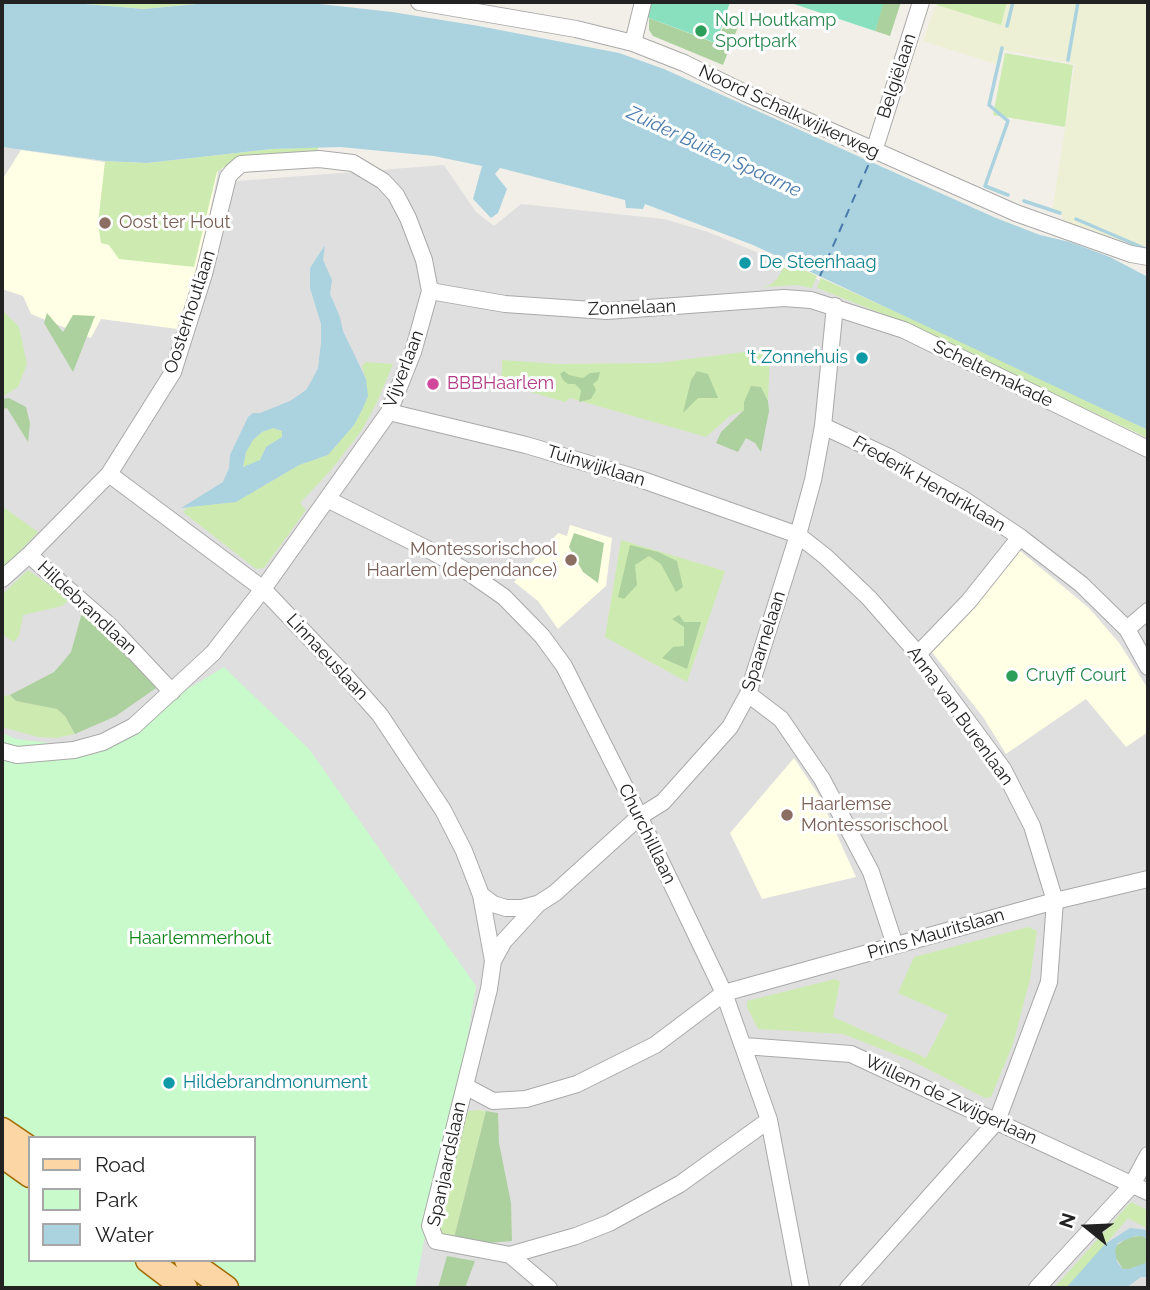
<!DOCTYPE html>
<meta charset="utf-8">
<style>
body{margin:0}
#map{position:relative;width:1150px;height:1290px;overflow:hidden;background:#f2efe9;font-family:Raleway,sans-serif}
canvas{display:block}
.frame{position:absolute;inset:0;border:4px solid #222;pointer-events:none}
.legend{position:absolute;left:28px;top:1136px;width:228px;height:126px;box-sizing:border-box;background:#fff;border:2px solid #a7a7a7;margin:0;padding:9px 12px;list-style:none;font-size:21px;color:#222}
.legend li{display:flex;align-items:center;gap:14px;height:35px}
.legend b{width:35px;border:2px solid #a7a7a7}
.north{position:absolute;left:1052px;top:1192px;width:70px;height:70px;-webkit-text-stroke:5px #fff;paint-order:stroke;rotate:288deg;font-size:19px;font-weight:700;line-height:28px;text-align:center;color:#222}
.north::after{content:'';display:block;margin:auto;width:24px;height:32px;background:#222;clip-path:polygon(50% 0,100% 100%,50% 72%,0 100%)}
</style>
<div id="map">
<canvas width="1150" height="1290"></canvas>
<div class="frame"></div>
<ul class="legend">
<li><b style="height:9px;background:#fcd6a4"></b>Road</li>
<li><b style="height:19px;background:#c8facc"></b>Park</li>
<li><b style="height:19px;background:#aad3df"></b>Water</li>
</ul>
<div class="north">N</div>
</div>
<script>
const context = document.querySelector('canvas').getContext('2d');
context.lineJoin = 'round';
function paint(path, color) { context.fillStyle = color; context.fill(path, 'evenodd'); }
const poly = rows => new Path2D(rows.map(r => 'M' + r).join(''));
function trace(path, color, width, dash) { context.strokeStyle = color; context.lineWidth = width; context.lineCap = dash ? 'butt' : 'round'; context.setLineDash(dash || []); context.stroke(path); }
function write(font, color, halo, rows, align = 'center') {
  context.font = font + ' Raleway,sans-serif'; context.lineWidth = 6; context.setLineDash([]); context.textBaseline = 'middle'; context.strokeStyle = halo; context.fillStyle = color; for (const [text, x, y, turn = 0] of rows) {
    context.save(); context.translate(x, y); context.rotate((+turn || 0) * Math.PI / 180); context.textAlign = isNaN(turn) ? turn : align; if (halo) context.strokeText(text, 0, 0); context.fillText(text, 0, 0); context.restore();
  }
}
paint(poly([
 [2,147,148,167,213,163,237,181,444,165,476,212,494,226,521,204,664,219,708,232,773,259,871,304,1148,447,1148,1288,2,1288],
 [30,1138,254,1138,254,1260,30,1260]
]), '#e0dfdf');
paint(poly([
 [21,150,104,162,149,165,221,157,199,266,178,329,101,319,91,338,31,314,23,296,2,289,2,180],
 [570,525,612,538,606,586,558,629,538,601,514,582,558,533,567,536],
 [1018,549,1089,608,1120,644,1148,689,1148,732,1126,747,1086,699,1006,754,983,717,931,651],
 [794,758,820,797,856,877,762,899,730,833]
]), '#ffffe5');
paint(poly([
 [937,2,1148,2,1148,252,1077,227,1063,221,1063,216,1052,212,1075,64,1004,50,999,65,923,41]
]), '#eef0d5');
paint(poly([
 [61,2,218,2,144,9],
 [938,2,1007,2,1001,25,937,5],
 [1005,53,1073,65,1065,127,993,115],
 [318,147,318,158,242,161,224,167,217,172,194,267,119,259,109,245,101,243,98,224,105,161,147,163,272,149],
 [787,262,817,276,812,288,797,285,762,287,770,285,777,279],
 [821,278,983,351,1148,430,1148,438,893,318,817,288],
 [2,310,19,327,27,364,18,387,2,397],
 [751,351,770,351,768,401,761,387,745,410,730,416,706,437,570,398,565,402,499,383,502,373,502,360,558,364,658,363],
 [366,362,393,364,377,402,362,430,331,470,300,503,306,510,264,568,256,569,183,512,187,508,196,506,236,502,299,465,328,455,354,425,362,410,366,379,362,366],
 [273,428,282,431,282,437,266,447,260,460,243,467,246,452,253,440,262,432],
 [2,506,38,532,2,569],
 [621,540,725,571,687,682,605,637],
 [28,570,70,600,62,606,23,615,19,636,14,642,2,634,2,595],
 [10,695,16,701,57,709,65,716,75,734,56,738,38,737,2,727,2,696],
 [1028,927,1037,931,1030,979,1013,1044,991,1097,985,1098,910,1060,843,1034,758,1029,747,1007,747,1001,835,979,840,982,833,1017,926,1058,948,1015,898,993,914,957],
 [478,1110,486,1111,454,1238,442,1234,437,1222,464,1114,469,1111],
 [1131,1202,1148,1210,1148,1229,1128,1218,1074,1281,1066,1288,1054,1288]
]), '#cdebb0');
paint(poly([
 [883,2,901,2,890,36,875,31],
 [649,18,715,43,726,22,738,27,723,65,653,36,649,30],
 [47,313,63,332,73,315,95,316,73,372,44,323],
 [564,371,569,375,583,378,590,373,600,372,598,380,593,384,596,390,591,399,579,402,581,390,575,384,568,384,563,380,560,374],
 [697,371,708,374,718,398,698,398,683,413,691,380],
 [751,386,761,387,768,401,769,411,761,452,755,443,746,438,738,452,716,443,721,432,744,410,744,402],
 [9,398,26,407,30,423,28,442,7,408,2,409,2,399],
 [574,533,604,543,598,583,583,572,569,547],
 [630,545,658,552,677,561,683,587,676,592,661,564,649,556,635,565,637,585,624,599,618,597],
 [83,609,139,664,156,688,116,716,75,734,65,716,57,709,16,701,10,695,54,672,62,663,71,652],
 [679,615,684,622,701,622,687,669,662,658,673,647,684,646,684,627,672,619],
 [486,1111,498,1113,499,1143,511,1203,512,1241,488,1243,454,1238],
 [1142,1236,1148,1239,1148,1263,1129,1269,1123,1269,1114,1255,1116,1246,1129,1237],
 [447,1256,475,1261,465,1288,438,1288]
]), '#add19e');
paint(poly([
 [224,667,309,749,476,986,460,1083,436,1180,415,1288,2,1288,2,733,16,739,90,748],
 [30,1138,254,1138,254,1260,30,1260]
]), '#c8facc');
paint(poly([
 [639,2,730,2,716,43,636,13],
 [788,2,884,2,875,31]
]), '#88e0be');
paint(poly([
 [2,2,61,2,144,9,218,2,320,4,392,12,479,26,619,53,664,69,996,218,1040,235,1070,242,1110,257,1148,277,1148,430,753,245,645,204,643,209,626,208,625,200,500,168,495,174,507,189,498,213,491,218,473,199,482,166,434,156,340,147,272,149,147,163,105,161,2,147],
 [325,245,323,260,332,280,330,294,340,317,343,331,366,379,368,396,362,410,354,425,328,455,299,465,236,502,181,508,223,482,229,468,230,455,248,417,253,413,260,413,290,401,306,390,312,380,318,368,321,343,321,324,310,288,310,268],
 [273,428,282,431,282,437,266,447,260,460,243,467,246,452,253,440,262,432],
 [1130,1228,1148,1230,1148,1239,1142,1236,1135,1236,1118,1243,1115,1250,1117,1262,1123,1269,1129,1269,1148,1262,1148,1277,1141,1277,1126,1288,1066,1288,1105,1244]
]), '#aad3df');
trace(poly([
 [1007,26,1013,2],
 [1002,48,989,105,1008,121,985,186,1008,195],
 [1068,60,1078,2],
 [1024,201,1060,213],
 [1076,219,1146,249]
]), '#aad3df', 3.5);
trace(poly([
 [820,276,870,161]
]), '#4a7aab', 2, [9, 7]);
const minor = poly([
 [419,2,576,29,633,43,684,63,745,93,1016,213,1131,254,1148,257],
 [633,43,643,2],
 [874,151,921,2],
 [430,291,505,304,607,311,784,298,811,300,904,330,1148,449],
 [389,412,526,445,640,479,798,535,826,557,869,598,918,654,1003,769,1032,826,1055,901,1049,982,997,1121,848,1288],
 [823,426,891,458,963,499,1020,537,1081,584,1127,629,1148,667],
 [109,474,263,589,342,672,380,715,443,810,464,851,481,895,493,961,489,989,430,1226,436,1241,510,1255,576,1236,609,1223,680,1184,769,1120],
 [327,499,433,552,468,572,504,597,542,636,564,666,629,795,724,993,769,1120,801,1288],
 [29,555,109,625,172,692],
 [2,579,29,555,109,474,173,372,204,274,228,177,232,172,241,164,319,159,353,163,383,181,396,195,408,218,424,260,430,291,413,352,389,412,263,589,213,653,134,726,103,742,74,750,17,755,2,751],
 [1127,629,1148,611],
 [918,654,969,601,1020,537],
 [748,694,781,719,822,779,871,872,895,945],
 [481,895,493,904,506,908,522,908,537,904],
 [493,961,504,941,538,904,555,893,639,817,663,802,730,727,748,694,798,535,813,480,823,426,835,306],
 [744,1046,851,1054,1148,1192],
 [465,1086,493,1101,526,1099,577,1084,655,1045,724,993,1055,901,1148,879],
 [510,1255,549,1288],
 [1037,1288,1132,1185,1148,1155]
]);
const primary = poly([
 [2,1130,30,1149],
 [2,1155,30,1175],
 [148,1260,185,1288],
 [187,1260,226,1288]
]);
trace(minor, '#a9a9a9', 18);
trace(primary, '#a06b00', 27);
trace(minor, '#fff', 16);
trace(primary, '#fcd6a4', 24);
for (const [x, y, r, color] of [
 [701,31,7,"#2e9e5b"],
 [105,223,7,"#8d6e63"],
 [745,263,7,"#0f9aa8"],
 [862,358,7,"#0f9aa8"],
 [433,384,7,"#d1479c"],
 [571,560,7,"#8d6e63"],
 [1012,676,7,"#2e9e5b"],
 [787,815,7,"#8d6e63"],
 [169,1083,7,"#0f9aa8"]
]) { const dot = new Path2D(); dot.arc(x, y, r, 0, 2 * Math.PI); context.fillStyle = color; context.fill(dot); trace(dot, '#fff', 2.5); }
write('18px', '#27864d', '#fff', [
 ["Nol Houtkamp",715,21],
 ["Sportpark",715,42],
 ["Cruyff Court",1026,676]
], 'left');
write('18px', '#222', '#fff', [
 ["Belgiëlaan",897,76,-72],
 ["Noord Schalkwijkerweg",789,112,25],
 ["Zonnelaan",632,308,-2],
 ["Oosterhoutlaan",190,312,-72],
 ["Vijverlaan",404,369,-69],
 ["Scheltemakade",993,374,26],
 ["Tuinwijklaan",596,466,17],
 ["Frederik Hendriklaan",929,484,30],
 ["Hildebrandlaan",87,608,43],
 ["Spaarnelaan",764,641,-72],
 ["Linnaeuslaan",327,657,47],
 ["Anna van Burenlaan",960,716,54],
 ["Churchilllaan",647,834,64],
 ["Prins Mauritslaan",936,934,-16],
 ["Willem de Zwijgerlaan",951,1100,25],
 ["Spanjaardslaan",447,1164,-78]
]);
write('18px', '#785e54', '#fff', [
 ["Oost ter Hout",119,223],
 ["Montessorischool",557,550,"right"],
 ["Haarlem (dependance)",557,571,"right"],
 ["Haarlemse",801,805],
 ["Montessorischool",801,826]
], 'left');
write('18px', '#0d838f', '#fff', [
 ["De Steenhaag",759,263],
 ["'t Zonnehuis",848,358,"right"],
 ["Hildebrandmonument",183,1083]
], 'left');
write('18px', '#b23c85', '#fff', [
 ["BBBHaarlem",447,384]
], 'left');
write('18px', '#0c8416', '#fff', [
 ["Haarlemmerhout",200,939]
]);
write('italic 19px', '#4a7aab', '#fff', [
 ["Zuider Buiten Spaarne",714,152,25]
]);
</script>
